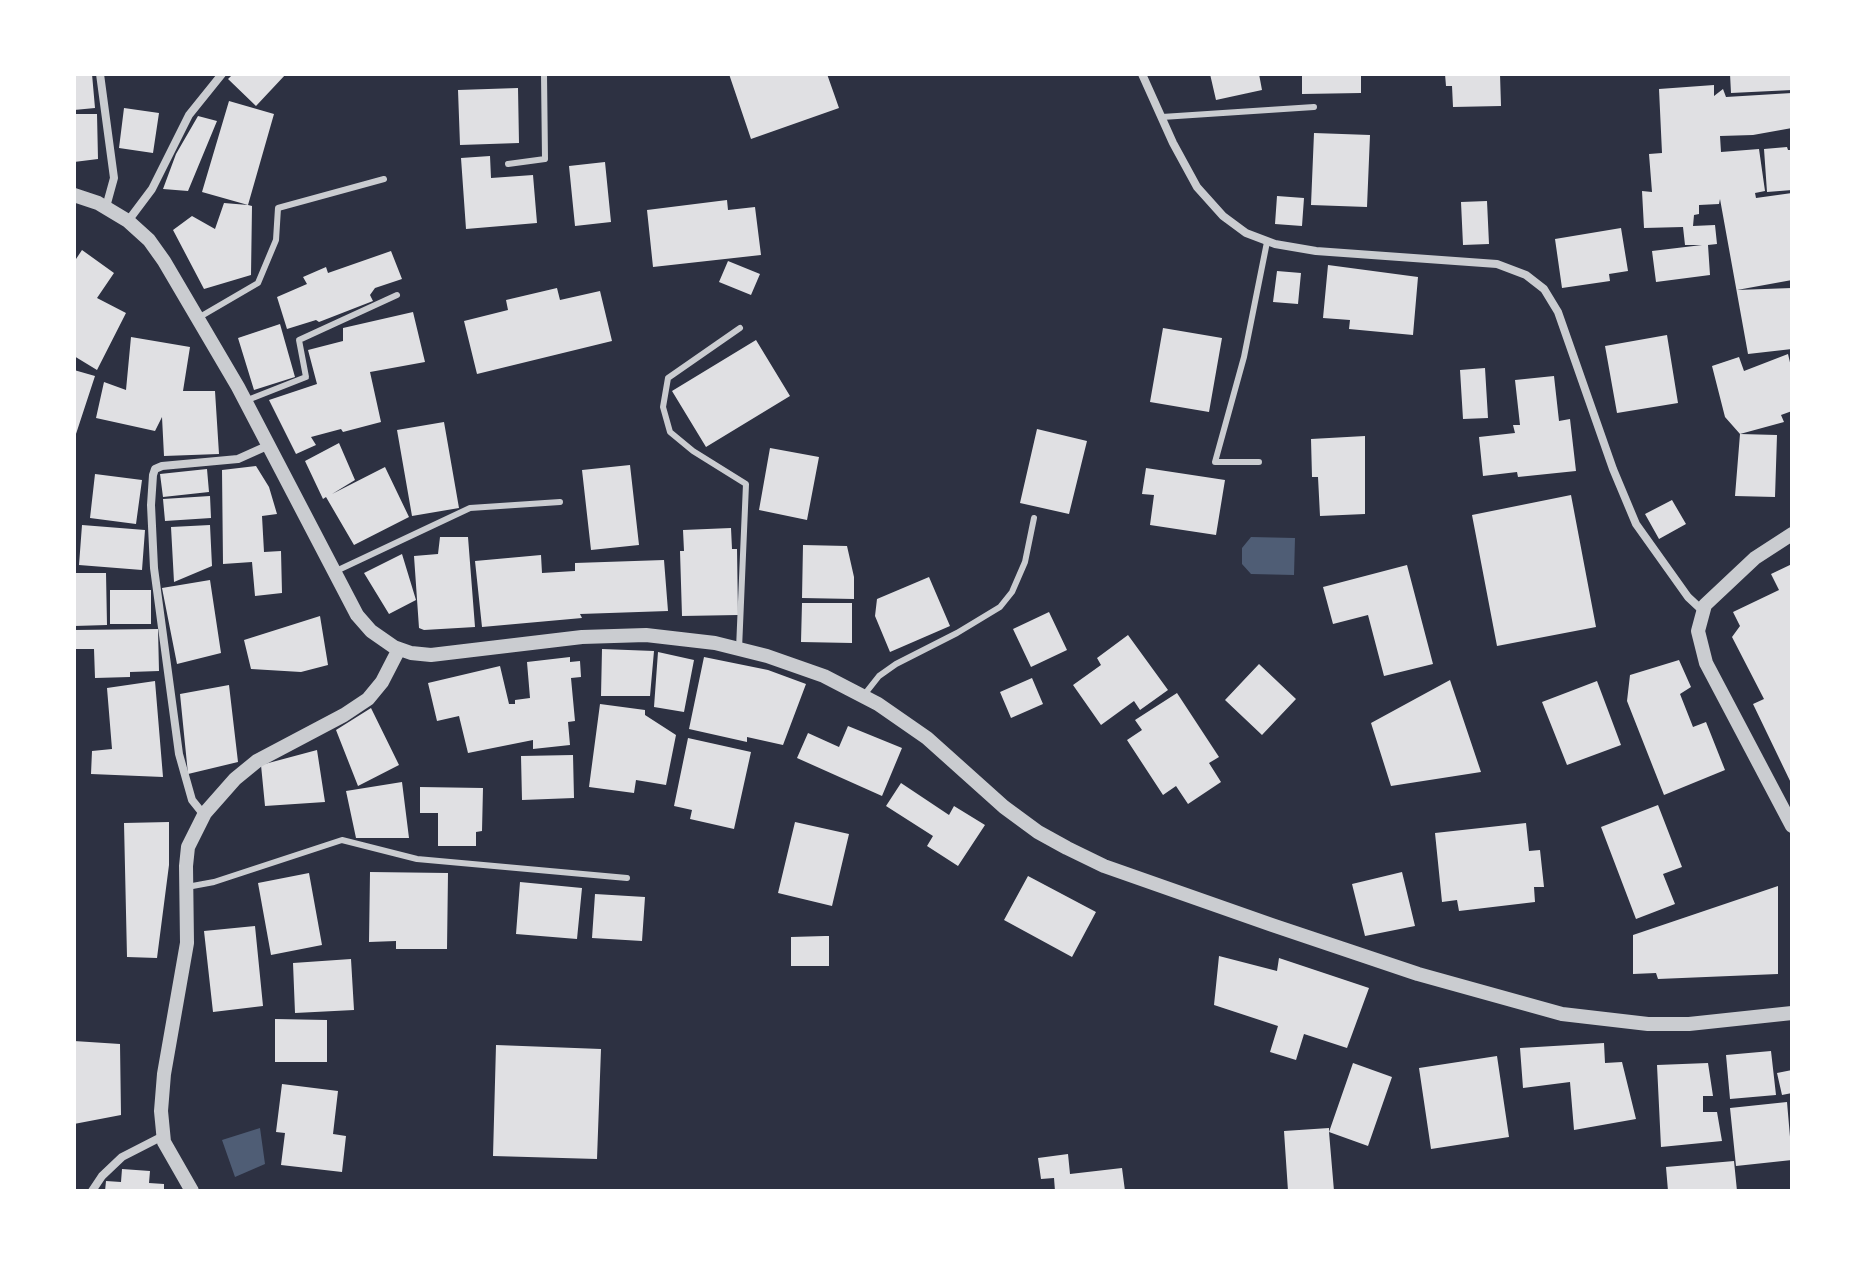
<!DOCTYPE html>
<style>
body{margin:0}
#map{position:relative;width:1866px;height:1265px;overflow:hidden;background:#2d3142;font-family:"Roboto Serif",serif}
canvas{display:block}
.frame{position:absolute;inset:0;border:76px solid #fff;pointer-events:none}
</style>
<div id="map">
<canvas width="1866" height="1265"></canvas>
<div class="frame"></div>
</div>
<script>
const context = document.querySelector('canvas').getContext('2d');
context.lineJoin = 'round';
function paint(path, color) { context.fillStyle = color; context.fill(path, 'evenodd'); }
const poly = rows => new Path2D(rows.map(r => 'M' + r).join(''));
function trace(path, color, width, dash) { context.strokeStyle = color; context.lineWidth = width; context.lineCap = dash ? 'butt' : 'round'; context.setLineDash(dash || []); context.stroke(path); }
paint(poly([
 [1251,537,1295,538,1294,575,1251,574,1242,564,1242,548],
 [260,1128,265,1164,235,1177,222,1140]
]), '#4f5d75');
paint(poly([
 [74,74,92,74,95,108,74,110],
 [233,74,286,74,256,106,228,79],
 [729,74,827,74,839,108,751,139],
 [1210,74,1259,74,1262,90,1216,100],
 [1302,74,1361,74,1361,93,1302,94],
 [1445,74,1500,74,1501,106,1453,107,1452,86,1446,86],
 [1730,74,1792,74,1792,90,1731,93],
 [1714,85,1714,96,1723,89,1726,97,1792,93,1792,128,1753,135,1720,136,1721,152,1759,149,1765,191,1755,193,1756,198,1792,193,1792,280,1737,290,1792,288,1792,349,1748,354,1720,199,1719,204,1699,205,1699,214,1694,215,1693,226,1715,225,1717,244,1708,245,1710,275,1656,282,1652,251,1702,245,1685,245,1683,227,1644,228,1642,191,1652,192,1649,154,1662,153,1659,89],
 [518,88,519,143,460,145,458,90],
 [229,101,274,114,248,205,252,206,251,275,204,289,173,230,192,216,215,229,224,203,248,205,202,192],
 [124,108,159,113,153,153,119,148],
 [74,114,97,114,98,159,74,162],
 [198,116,217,121,188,191,163,189,176,154],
 [1314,133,1370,135,1367,207,1311,205],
 [1787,147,1788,150,1792,150,1792,190,1767,192,1764,149],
 [490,156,491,178,533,175,537,223,466,229,461,158],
 [605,162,611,222,575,226,569,166],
 [1277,196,1304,198,1302,226,1275,224],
 [727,200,728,210,755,207,761,255,653,267,647,210],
 [1487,201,1489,244,1463,245,1461,202],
 [1621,228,1628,271,1609,274,1610,281,1562,288,1555,239],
 [82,250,114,273,97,298,126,313,97,370,74,356,74,262],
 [391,251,402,279,375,288,370,295,373,301,319,322,316,320,287,329,277,297,307,284,303,277,326,267,328,273],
 [728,261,760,274,751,295,719,282],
 [1328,265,1418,277,1413,335,1349,329,1350,320,1323,318],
 [1277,271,1301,273,1298,304,1273,302],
 [557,288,560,300,600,291,612,341,477,374,464,321,508,310,506,300],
 [413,312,425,362,370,372,381,422,343,432,341,429,311,437,316,445,296,454,269,400,317,384,308,350,343,341,343,328],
 [280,324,295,377,254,390,238,338],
 [1163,328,1222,338,1209,412,1150,402],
 [1667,335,1678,403,1617,413,1605,346],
 [131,337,190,347,183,391,215,391,219,454,164,456,162,417,155,431,96,418,104,382,126,390],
 [756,340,790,396,706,447,672,391],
 [1788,354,1792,371,1792,411,1781,415,1784,422,1740,434,1725,417,1712,366,1739,357,1744,371],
 [1485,368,1488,418,1463,419,1460,370],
 [74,370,95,376,75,437,74,437],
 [1554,376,1559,421,1570,419,1576,471,1518,477,1517,472,1483,476,1479,437,1515,433,1513,425,1520,425,1515,380],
 [444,422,459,508,412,516,397,430],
 [1037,429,1087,441,1069,514,1020,503],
 [1740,434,1777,435,1775,497,1735,496],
 [1365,436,1365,514,1320,516,1318,477,1312,477,1311,439],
 [339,443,355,480,332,494,385,467,409,517,354,545,326,497,323,499,305,461],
 [770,448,819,457,807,520,759,510],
 [630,465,639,545,591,550,582,470],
 [256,466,269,487,277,514,262,516,264,552,281,551,282,593,255,596,252,562,223,564,222,470],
 [1146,468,1225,480,1216,535,1150,525,1154,495,1142,494],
 [207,469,209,492,163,497,160,474],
 [95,474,142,480,136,524,90,518],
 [1571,495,1596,627,1497,646,1472,515],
 [210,496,211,518,165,521,163,499],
 [1672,500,1686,524,1659,539,1645,514],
 [82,525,145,530,142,570,79,565],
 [210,525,212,566,174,582,171,527],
 [731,528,732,549,737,549,738,615,682,616,680,551,684,551,683,530],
 [440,537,468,537,475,627,424,630,419,628,414,556,438,554],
 [803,545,847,546,854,577,854,599,802,598],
 [402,554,416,600,389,614,364,573],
 [541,555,542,573,575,571,575,563,664,560,668,611,580,614,582,618,482,627,475,561],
 [1792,564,1792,785,1753,704,1764,699,1732,637,1740,626,1733,612,1779,590,1771,574],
 [1407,565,1433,664,1384,676,1368,615,1333,624,1323,587],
 [74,573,106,573,107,625,74,626],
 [929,577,950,626,890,652,875,616,877,599],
 [210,580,221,653,177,664,162,588],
 [110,590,151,590,151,624,110,624],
 [802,603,852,603,852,643,801,642],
 [1049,612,1067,650,1031,667,1013,629],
 [320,616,328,665,301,672,251,669,244,640],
 [158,629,159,671,130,672,130,677,95,678,94,649,74,649,74,630],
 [1128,635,1168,690,1140,710,1134,701,1101,725,1073,685,1101,665,1097,658],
 [602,649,654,651,650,696,601,696],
 [658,652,694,660,684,712,654,707],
 [570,657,570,662,580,661,581,677,571,678,575,721,568,722,570,745,533,749,533,740,468,753,459,716,437,721,428,683,500,666,509,704,515,704,515,700,530,698,527,662],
 [704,657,768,670,806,684,783,745,747,737,747,742,689,729],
 [1679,660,1691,687,1680,694,1693,727,1706,722,1725,770,1664,795,1627,701,1630,675],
 [1259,664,1296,699,1262,735,1225,700],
 [1032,678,1043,704,1011,718,1000,692],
 [1450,680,1481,772,1391,786,1371,723],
 [155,681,163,777,91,774,92,751,112,749,107,688],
 [1597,681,1621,745,1567,765,1542,702],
 [229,685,238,762,188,774,180,694],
 [1177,693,1219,757,1209,763,1221,782,1188,804,1176,786,1163,795,1127,740,1142,730,1135,720],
 [600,704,645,710,645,715,676,735,666,785,636,780,634,793,589,787],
 [371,708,399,765,358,786,336,730],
 [848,726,902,748,882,796,797,758,808,733,839,747],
 [688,738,751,752,734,829,690,819,692,810,674,806],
 [317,750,325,802,265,806,261,765],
 [573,755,574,798,522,800,521,756],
 [402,782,409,838,356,838,346,791],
 [901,783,949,815,954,806,985,825,958,866,927,846,933,836,886,806],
 [420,787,483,788,482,831,476,832,476,846,438,846,438,813,420,813],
 [1658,805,1682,867,1663,874,1675,904,1636,919,1601,827],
 [169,822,169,865,157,958,127,957,124,823],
 [795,822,849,834,832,906,778,893],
 [1526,823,1529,851,1540,850,1544,887,1534,887,1535,902,1459,911,1457,900,1442,902,1435,833],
 [370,872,448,873,447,949,396,949,396,941,369,942],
 [1402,872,1415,926,1365,936,1352,884],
 [309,873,322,945,271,955,258,883],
 [1028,876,1096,912,1072,957,1004,920],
 [520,882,582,888,577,939,516,934],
 [1778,886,1778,974,1658,979,1656,973,1633,974,1633,935],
 [595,894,645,897,642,941,592,938],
 [255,926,263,1006,213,1012,204,931],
 [825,936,829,936,829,966,791,966,791,937],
 [1219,956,1277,971,1279,958,1369,988,1347,1048,1304,1034,1296,1060,1270,1052,1278,1026,1214,1005],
 [351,959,354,1010,295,1013,293,963],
 [275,1019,327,1020,327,1062,275,1062],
 [74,1041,120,1044,121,1115,74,1124],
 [1604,1043,1605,1063,1622,1062,1636,1119,1574,1130,1570,1082,1523,1088,1520,1048],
 [496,1045,601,1049,597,1159,493,1156],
 [1771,1051,1776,1095,1730,1099,1726,1055],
 [1497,1056,1509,1137,1431,1149,1419,1068],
 [1353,1063,1392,1077,1368,1146,1329,1132,1334,1191,1288,1191,1284,1131,1329,1128,1329,1132],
 [1708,1063,1713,1096,1703,1096,1703,1112,1717,1112,1722,1141,1661,1147,1657,1065],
 [1792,1070,1792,1093,1782,1095,1777,1073],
 [282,1084,338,1091,333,1134,346,1136,342,1172,281,1165,285,1133,276,1132],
 [1787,1102,1792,1160,1736,1166,1730,1108],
 [1068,1154,1070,1174,1122,1168,1125,1191,1055,1191,1054,1178,1041,1179,1038,1158],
 [1734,1161,1737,1191,1668,1191,1666,1167],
 [122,1169,150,1171,149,1183,164,1184,164,1191,105,1191,106,1181,121,1182]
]), '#e0e0e3');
trace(poly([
 [1162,117,1314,107],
 [508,164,545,159,544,74],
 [198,318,258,283,276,240,278,208,384,179],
 [245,401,306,377,299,340,397,295],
 [1259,462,1215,462,1244,357,1267,242],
 [334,572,470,508,560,502],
 [739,649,746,484,693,451,670,432,663,407,668,378,740,328],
 [864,695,879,676,896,664,957,633,1000,607,1012,592,1025,562,1034,518],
 [187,887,214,882,342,840,417,859,627,878]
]), '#caccd0', 6);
trace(poly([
 [100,74,114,178,106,207],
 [1142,74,1173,143,1197,187,1223,216,1246,233,1275,244,1316,251,1497,264,1526,275,1544,289,1558,312,1613,469,1636,524,1688,597,1703,611],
 [128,221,152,189,189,115,222,74],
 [204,815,192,800,179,754,154,568,151,505,153,475,155,469,162,466,238,459,267,446],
 [92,1191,102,1176,122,1157,163,1136]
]), '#caccd0', 8);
trace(poly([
 [74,195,98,203,128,221,149,240,164,261,238,387,357,615,371,631,394,647,411,653,431,655,582,637,646,635,715,643,767,656,824,676,878,704,927,738,1004,807,1038,832,1067,848,1104,866,1272,925,1418,974,1562,1014,1648,1024,1689,1024,1792,1013],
 [1792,534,1755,558,1705,605,1698,631,1706,663,1792,826],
 [192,1191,164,1142,161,1111,164,1074,187,943,186,866,188,847,205,813,235,779,257,761,344,715,368,699,382,682,399,649]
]), '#caccd0', 14);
</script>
